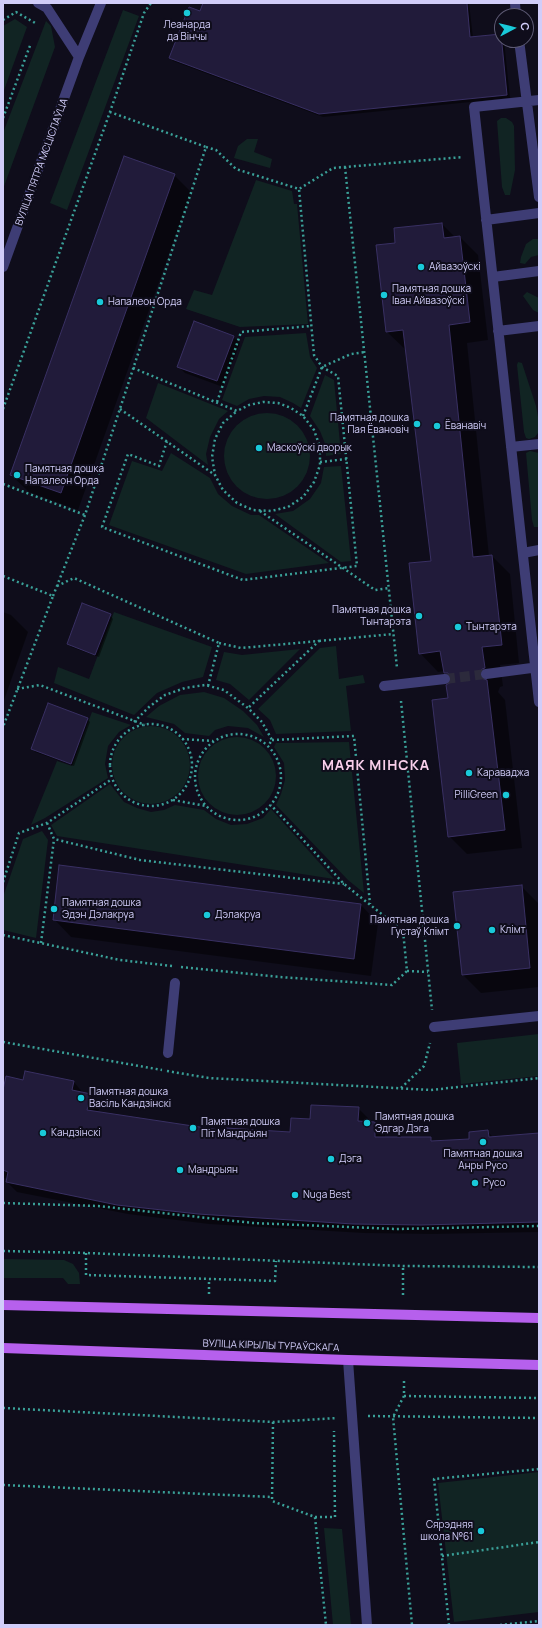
<!DOCTYPE html>
<meta charset="utf-8">
<style>
body{margin:0}
#map{position:relative;width:542px;height:1628px;overflow:hidden;background:#0f0d1b;font-family:Manrope,sans-serif}
canvas{display:block}
.frame{position:absolute;inset:0;border:4px solid #d1cdf9;pointer-events:none}
.north{position:absolute;left:494px;top:8px;width:40px;height:40px;box-sizing:border-box;background:#0f0d1b;border:1px solid #5d5a74;border-radius:50%;rotate:83deg;font-size:11px;font-weight:700;line-height:16px;text-align:center;color:#d1cdf9}
.north::after{content:'';display:block;margin:auto;width:14px;height:18px;background:#19c9d9;clip-path:polygon(50% 0,100% 100%,50% 72%,0 100%)}
</style>
<div id="map">
<canvas width="542" height="1628"></canvas>
<div class="frame"></div>
<div class="north">С</div>
</div>
<script>
const context = document.querySelector('canvas').getContext('2d');
context.lineJoin = 'round';
function paint(path, color) { context.fillStyle = color; context.fill(path, 'evenodd'); }
const poly = rows => new Path2D(rows.map(r => 'M' + r).join(''));
function trace(path, color, width, dash) { context.strokeStyle = color; context.lineWidth = width; context.lineCap = dash ? 'butt' : 'round'; context.setLineDash(dash || []); context.stroke(path); }
function write(font, color, halo, rows, align = 'center') {
  context.font = font + ' Manrope,sans-serif'; context.lineWidth = 4; context.setLineDash([]); context.textBaseline = 'middle'; context.strokeStyle = halo; context.fillStyle = color; for (const [text, x, y, turn = 0] of rows) {
    context.save(); context.translate(x, y); context.rotate((+turn || 0) * Math.PI / 180); context.textAlign = isNaN(turn) ? turn : align; if (halo) context.strokeText(text, 0, 0); context.fillText(text, 0, 0); context.restore();
  }
}
paint(poly([
 [123,10,139,16,67,210,50,203],
 [15,19,27,27,3,93,3,26],
 [46,21,51,26,55,47,3,189,3,133],
 [501,118,506,118,512,122,514,126,515,170,510,195,505,195,502,187,497,121],
 [247,139,258,139,254,152,272,159,270,168,234,158,238,146],
 [256,180,292,191,294,204,297,204,308,324,240,327,186,309,194,290,212,295],
 [533,239,539,239,539,255,531,257,525,264,520,263,521,257,526,244],
 [527,292,539,298,539,313,533,310,523,296],
 [306,333,310,357,317,368,301,408,293,403,280,397,264,396,249,399,237,406,222,400,245,337],
 [518,362,522,363,536,406,539,422,538,433,535,437,529,439,526,438,524,432,517,365],
 [325,375,334,380,341,454,326,456,326,446,320,431,310,416],
 [158,383,228,411,219,419,210,437,206,454,208,465,146,418],
 '224 456a43 43 0 1 1 86 0a43 43 0 1 1-86 0Z',
 [530,451,539,453,539,527,534,527,532,520,526,453],
 [171,453,210,478,218,494,232,506,251,515,259,515,329,563,246,574,109,525,132,461,162,471],
 [341,466,351,561,341,562,275,514,293,511,310,499,321,483,324,467],
 [114,612,212,647,203,677,182,682,157,693,134,715,54,683,58,667,89,679],
 [336,646,339,679,363,675,365,683,346,686,351,731,276,734,270,720,258,709,320,648],
 [300,649,249,700,230,684,216,680,224,652,242,655],
 [204,692,224,698,243,711,257,725,264,737,248,728,228,726,215,730,209,736,185,733,174,724,146,717,159,706,180,695],
 [92,712,131,725,119,732,108,746,105,764,108,778,45,818,31,825,57,761,72,766],
 '112 765a39 39 0 1 1 78 0a39 39 0 1 1-78 0Z',
 '198 776a39 39 0 1 1 78 0a39 39 0 1 1-78 0Z',
 [349,742,364,893,348,880,276,805,281,794,285,780,284,763,274,747,276,743],
 [110,784,124,802,137,808,151,812,164,810,175,805,204,810,216,819,231,825,247,824,263,818,271,809,334,879,57,836,51,825],
 [42,831,48,840,36,938,3,930,3,897,23,839],
 [539,1034,539,1076,461,1084,457,1043],
 [3,1259,64,1260,73,1264,79,1273,80,1284,68,1284,63,1278,3,1278],
 [539,1472,539,1612,454,1622,438,1483],
 [324,1528,342,1529,351,1625,333,1625]
]), '#112423');
paint(poly([
 [204,3,469,3,473,38,500,35,502,40,504,40,510,98,323,117,173,61,170,58,200,12],
 [174,175,191,192,78,510,29,492,11,475],
 [442,224,455,237,460,237,478,255,488,340,467,343,489,556,492,556,510,574,519,663,500,665,503,686,500,687,498,692,505,700,522,848,467,854,449,836,450,699,452,679,445,671,438,672,420,653,432,562,406,350,387,332,396,244],
 [233,337,240,343,223,387,185,373,178,366],
 [3,612,11,615,28,632,3,703],
 [110,615,113,619,99,657,71,647,68,643],
 [87,719,90,722,74,766,35,752,32,748],
 [521,886,539,904,539,987,481,993,462,974],
 [361,905,378,923,371,976,71,937,54,919],
 [26,1072,74,1082,83,1093,90,1094,100,1104,98,1113,227,1132,291,1134,311,1120,358,1108,368,1118,368,1122,375,1123,385,1133,385,1138,430,1138,434,1142,470,1140,488,1132,494,1138,539,1134,539,1232,431,1234,364,1233,209,1224,128,1214,17,1192,7,1182,8,1179,3,1178,3,1095,24,1081]
]), '#0007');
const building = poly([
 [203,3,467,3,470,37,501,34,507,95,319,114,169,58,189,7,200,11,203,3],
 [124,156,175,174,61,493,10,475,124,156],
 [442,223,444,238,460,236,470,322,449,325,473,557,492,555,502,645,482,647,485,668,482,669,480,674,481,678,487,680,505,830,448,837,432,700,448,698,446,685,451,682,451,678,448,673,444,673,440,651,419,654,409,563,431,561,403,330,386,332,376,245,395,243,394,228,442,223],
 [194,321,234,336,217,381,177,367,194,321],
 [82,603,111,614,95,655,67,644,82,603],
 [48,703,88,718,71,764,31,749,48,703],
 [59,865,361,904,354,959,53,920,59,865],
 [522,885,530,968,462,975,453,892,522,885],
 [25,1071,74,1081,72,1090,91,1094,87,1110,226,1131,226,1128,290,1132,291,1118,310,1119,311,1105,359,1107,358,1121,375,1122,375,1137,431,1137,431,1141,469,1139,469,1132,488,1130,489,1137,539,1133,539,1222,421,1225,353,1224,198,1214,117,1205,6,1182,8,1172,3,1170,3,1090,6,1076,23,1080,25,1071]
]);
paint(building, '#211b3a');
trace(building, '#393063', 1);
trace(poly([
 [445,679,486,674]
]), '#2c2a3c', 10, [10, 5]);
trace(poly([
 [3,20,16,12,37,24],
 [3,118,31,43],
 [206,147,216,150,236,169,299,189,333,168,463,157],
 [345,167,397,668],
 [133,368,237,411,249,405,263,402,278,403,291,408,303,416,314,430,320,447,320,465,314,482,303,497,288,507,271,511,253,510,237,503,223,490,215,475,212,457,215,439,223,423,237,411],
 [217,402,241,332,311,326],
 [3,409,110,112,144,13,151,3],
 [120,409,215,475],
 [303,416,322,367,351,354,365,352],
 [167,441,159,466,128,454,102,527,243,580,357,566,338,376,322,367,314,355,299,189],
 [320,462,347,459],
 [3,484,85,515],
 [260,511,375,590,389,588],
 [3,576,53,596,3,727],
 [57,586,74,578,219,643,208,686],
 [53,596,85,515,206,147,110,112],
 [319,641,393,634],
 [219,643,241,648,319,641,248,708],
 [17,689,40,685,145,725],
 [401,701,432,1010],
 [134,722,149,707,165,695,185,688,205,685,224,690,248,708,262,722,272,740,268,746],
 '110 765a41 41 0 1 1 82 0a41 41 0 1 1-82 0Z',
 '195 777a43 43 0 1 1 86 0a43 43 0 1 1-86 0Z',
 [182,739,213,741],
 [272,740,354,736,370,904],
 [173,800,206,806],
 [47,823,54,839,140,860,344,884],
 [3,882,19,833,47,823,112,779],
 [3,935,120,960,172,966],
 [41,943,54,839],
 [181,967,280,977,392,985,407,971,403,931,344,884,271,805],
 [407,971,428,972],
 [3,1042,162,1070],
 [167,1071,209,1078,431,1090,539,1078],
 [401,1088,424,1066,430,1043],
 [3,1203,98,1206,253,1223,396,1229,539,1226],
 [3,1251,86,1253,403,1266,539,1267],
 [86,1253,86,1275,275,1281,276,1261],
 [209,1294,209,1279],
 [403,1295,403,1266],
 [404,1381,404,1396,393,1417,412,1625],
 [404,1396,539,1398],
 [3,1408,273,1422,337,1418],
 [368,1416,539,1418],
 [273,1422,272,1501,315,1517,326,1625],
 [3,1485,272,1497],
 [315,1517,335,1517,334,1431],
 [442,1556,539,1542],
 [449,1625,434,1479,539,1469],
 [500,1625,539,1621]
]), '#3aa098', 2.5, [2, 3]);
trace(poly([
 [38,3,47,8,79,57],
 [515,3,516,16],
 [519,40,539,197],
 [539,100,474,107,539,702],
 [486,220,539,213],
 [3,267,79,57,101,3],
 [493,277,539,271],
 [498,331,539,326],
 [511,447,539,444],
 [523,553,539,550],
 [486,674,539,667],
 [384,686,445,679],
 [434,1027,539,1016],
 [168,1053,175,983],
 [348,1360,367,1625]
]), '#3e3d75', 10);
trace(poly([
 [3,1305,539,1318],
 [3,1348,348,1360,539,1365]
]), '#b660ed', 10);
for (const [x, y, r, color] of [
 [187,13,4,"#19c9d9"],
 [421,267,4,"#19c9d9"],
 [384,295,4,"#19c9d9"],
 [100,302,4,"#19c9d9"],
 [417,424,4,"#19c9d9"],
 [437,426,4,"#19c9d9"],
 [259,448,4,"#19c9d9"],
 [17,475,4,"#19c9d9"],
 [419,616,4,"#19c9d9"],
 [458,627,4,"#19c9d9"],
 [469,773,4,"#19c9d9"],
 [506,795,4,"#19c9d9"],
 [54,909,4,"#19c9d9"],
 [207,915,4,"#19c9d9"],
 [457,926,4,"#19c9d9"],
 [492,930,4,"#19c9d9"],
 [81,1098,4,"#19c9d9"],
 [367,1123,4,"#19c9d9"],
 [193,1128,4,"#19c9d9"],
 [43,1133,4,"#19c9d9"],
 [483,1142,4,"#19c9d9"],
 [331,1159,4,"#19c9d9"],
 [180,1170,4,"#19c9d9"],
 [475,1183,4,"#19c9d9"],
 [295,1195,4,"#19c9d9"],
 [481,1531,4,"#19c9d9"]
]) { const dot = new Path2D(); dot.arc(x, y, r, 0, 2 * Math.PI); context.fillStyle = color; context.fill(dot); trace(dot, '#0f0d1b', 1.5); }
write('10px', '#d1cdf9', '#0f0d1b', [
 ["Леанарда",187,25,"center"],
 ["да Вінчы",187,37,"center"],
 ["Айвазоўскі",429,267],
 ["Памятная дошка",392,289],
 ["Іван Айвазоўскі",392,301],
 ["Напалеон Орда",108,302],
 ["Памятная дошка",409,418,"right"],
 ["Пая Ёвановіч",409,430,"right"],
 ["Ёванавіч",445,426],
 ["Маскоўскі дворык",267,448],
 ["Памятная дошка",25,469],
 ["Напалеон Орда",25,481],
 ["Памятная дошка",411,610,"right"],
 ["Тынтарэта",411,622,"right"],
 ["Тынтарэта",466,627],
 ["Караваджа",477,773],
 ["PilliGreen",498,795,"right"],
 ["Памятная дошка",62,903],
 ["Эдэн Дэлакруа",62,915],
 ["Дэлакруа",215,915],
 ["Памятная дошка",449,920,"right"],
 ["Густаў Клімт",449,932,"right"],
 ["Клімт",500,930],
 ["Памятная дошка",89,1092],
 ["Васіль Кандзінскі",89,1104],
 ["Памятная дошка",375,1117],
 ["Эдгар Дэга",375,1129],
 ["Памятная дошка",201,1122],
 ["Піт Мандрыян",201,1134],
 ["Кандзінскі",51,1133],
 ["Памятная дошка",483,1154,"center"],
 ["Анры Русо",483,1166,"center"],
 ["Дэга",339,1159],
 ["Мандрыян",188,1170],
 ["Русо",483,1183],
 ["Nuga Best",303,1195],
 ["Сярэдняя",473,1525,"right"],
 ["школа №61",473,1537,"right"]
], 'left');
write('10px', '#d1cdf9', '#0f0d1b', [
 ["ВУЛІЦА ПЯТРА МСЦІСЛАЎЦА",42,162,-70],
 ["ВУЛІЦА КІРЫЛЫ ТУРАЎСКАГА",271,1346,2]
]);
context.letterSpacing = '1px';
write('bold 14px', '#f9cfeb', '#0f0d1b', [
 ["МАЯК МІНСКА",376,766]
]);
context.letterSpacing = '0px';
</script>
